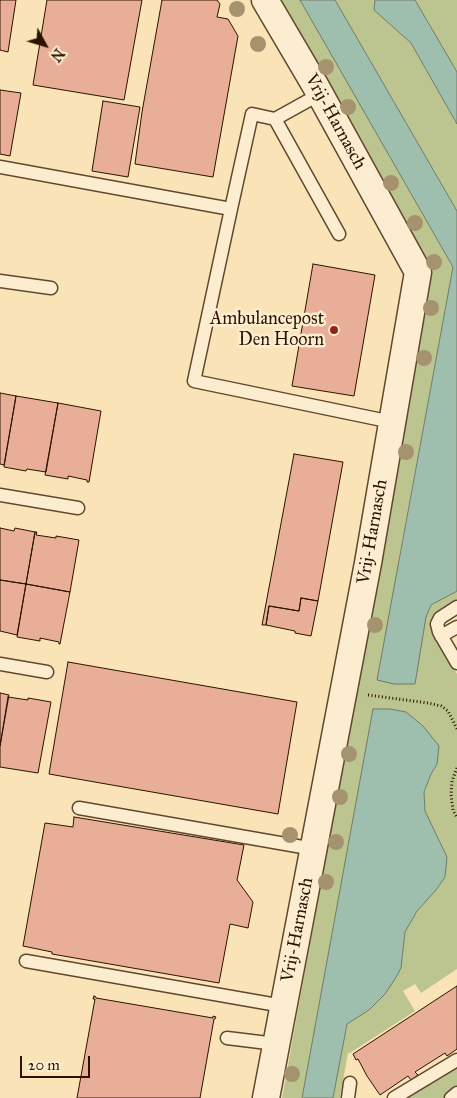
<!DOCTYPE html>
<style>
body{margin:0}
#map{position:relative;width:457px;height:1098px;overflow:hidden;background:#fae4b7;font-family:"IM FELL Great Primer",serif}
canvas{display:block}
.north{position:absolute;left:20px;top:20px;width:50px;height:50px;-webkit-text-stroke:4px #fcedd0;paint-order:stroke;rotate:129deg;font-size:14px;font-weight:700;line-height:20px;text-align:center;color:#2c1300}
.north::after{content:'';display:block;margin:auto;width:18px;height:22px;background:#2c1300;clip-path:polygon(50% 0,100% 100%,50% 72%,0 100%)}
.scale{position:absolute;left:20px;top:1056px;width:70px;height:22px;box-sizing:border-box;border:2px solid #2c1300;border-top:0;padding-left:6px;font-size:15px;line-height:18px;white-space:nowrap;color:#2c1300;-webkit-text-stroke:4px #fcedd0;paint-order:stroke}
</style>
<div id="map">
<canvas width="457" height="1098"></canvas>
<div class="north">N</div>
<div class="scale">20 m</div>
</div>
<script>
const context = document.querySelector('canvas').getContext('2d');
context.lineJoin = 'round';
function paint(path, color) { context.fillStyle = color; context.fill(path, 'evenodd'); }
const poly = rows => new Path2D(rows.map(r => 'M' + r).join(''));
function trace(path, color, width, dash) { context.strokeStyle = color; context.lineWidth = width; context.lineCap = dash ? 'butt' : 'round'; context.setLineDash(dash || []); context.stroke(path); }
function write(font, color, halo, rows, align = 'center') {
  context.font = font + ' "IM FELL Great Primer",serif'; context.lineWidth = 5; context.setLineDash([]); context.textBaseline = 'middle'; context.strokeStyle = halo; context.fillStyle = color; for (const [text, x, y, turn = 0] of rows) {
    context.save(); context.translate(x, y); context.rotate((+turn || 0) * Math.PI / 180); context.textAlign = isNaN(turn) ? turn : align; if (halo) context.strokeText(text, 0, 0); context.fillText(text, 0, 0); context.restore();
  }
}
paint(poly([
 [278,0,300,0,453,267,398,564,426,617,431,605,457,591,457,602,432,631,457,674,457,969,421,993,415,984,403,991,415,1011,350,1053,348,1053,340,1098,333,1098,347,1024,369,1010,401,968,405,932,417,911,436,890,445,877,447,857,425,811,424,792,431,774,437,764,406,712,390,709,373,709,302,1098,282,1098,354,701,429,273,425,257],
 [335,0,375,0,374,10,411,43,457,124,457,211],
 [415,0,457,0,457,72],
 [457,1064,457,1089,443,1098,406,1098]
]), '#bcc590');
const water = poly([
 [300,0,335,0,457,211,457,591,431,605,426,617,415,684,394,684,377,680,453,267,300,0],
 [375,0,415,0,457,72,457,124,411,43,374,10,375,0],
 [373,709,390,709,406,712,423,726,439,746,437,764,431,774,424,792,425,811,447,857,445,877,436,890,417,911,405,932,401,968,395,979,385,994,369,1010,347,1024,333,1098,302,1098,373,709]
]);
paint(water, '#9ebfad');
trace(water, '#707a68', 1);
const building = poly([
 [0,0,16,0,8,52,0,50,0,0],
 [47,0,142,0,124,100,33,85,47,0],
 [162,0,217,0,220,4,217,17,228,19,238,36,213,177,135,164,142,112,162,0],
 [0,90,21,93,10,156,0,154,0,90],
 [103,101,140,107,128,177,92,171,103,101],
 [313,264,375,275,354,396,292,386,313,264],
 [0,393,16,396,4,465,0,464,0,393],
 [16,396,58,403,46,472,27,469,26,471,4,467,16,396],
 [58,403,101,411,89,482,87,482,87,480,68,476,68,479,45,475,58,403],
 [294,454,343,462,318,601,301,598,299,611,269,606,266,625,262,625,294,454],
 [0,528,14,531,15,528,35,532,26,584,0,580,0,528],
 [35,532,37,532,36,535,56,538,56,536,79,540,70,592,26,584,35,532],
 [0,580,26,584,17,635,0,631,0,580],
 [26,584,70,592,60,644,59,644,59,642,40,638,40,641,17,637,26,584],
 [301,598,318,601,311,636,295,633,295,631,266,625,269,606,299,611,301,598],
 [68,662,297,702,278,814,49,774,68,662],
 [0,693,9,695,0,746,0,693],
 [8,697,28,700,28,698,51,702,38,773,0,767,0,746,8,697],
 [74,817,244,845,237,880,253,902,248,928,230,924,219,983,52,954,52,952,23,946,45,823,73,827,74,817],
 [457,986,457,1049,447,1056,445,1053,415,1072,418,1075,411,1080,408,1076,380,1095,367,1076,358,1059,356,1060,353,1054,457,986],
 [94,996,96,997,96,998,213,1018,213,1016,216,1017,215,1019,214,1019,200,1098,77,1098,95,999,93,999,94,996]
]);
paint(building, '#e8ae97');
trace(building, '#2c1300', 1);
const service = poly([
 [320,94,275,119,339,234],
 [0,167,231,209,252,114,275,119],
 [231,209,194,381,392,422],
 [0,281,51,288],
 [0,495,78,508],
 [457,607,440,618,437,624,439,632,457,663],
 [441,636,457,627],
 [0,664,47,672],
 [79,808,314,849],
 [26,961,283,1006],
 [227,1038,276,1044],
 [348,1098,350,1083],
 [394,1098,457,1060],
 [451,1098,457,1093]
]);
const minor = poly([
 [265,0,315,85,418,272,368,563,266,1098]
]);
trace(service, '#60472e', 15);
trace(minor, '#60472e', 29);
trace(poly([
 [368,695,428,703,441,706,448,711,457,729],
 [457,768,452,781,451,795,453,810,457,818]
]), '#2c1300', 3, [1, 2.5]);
trace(service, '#fcedd0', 12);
trace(minor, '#fcedd0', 26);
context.fillStyle = '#a4936e';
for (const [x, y] of [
 [237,9],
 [258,44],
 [326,67],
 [348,107],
 [391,183],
 [415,223],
 [434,262],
 [431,308],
 [424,358],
 [406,452],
 [375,625],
 [349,754],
 [340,797],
 [290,835],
 [336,842],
 [326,882],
 [292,1074]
]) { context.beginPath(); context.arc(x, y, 8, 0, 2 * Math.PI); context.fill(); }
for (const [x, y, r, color] of [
 [334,330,5,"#8f2418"]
]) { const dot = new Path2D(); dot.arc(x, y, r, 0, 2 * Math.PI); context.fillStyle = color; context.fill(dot); trace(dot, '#fcedd0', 2); }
write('18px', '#2c1300', '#fcedd0', [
 ["Vrij-Harnasch",335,122,61],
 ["Vrij-Harnasch",373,532,-80],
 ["Vrij-Harnasch",298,930,-79]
]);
write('18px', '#2c1300', '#fcedd0', [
 ["Ambulancepost",324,320],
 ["Den Hoorn",324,341]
], 'right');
</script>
